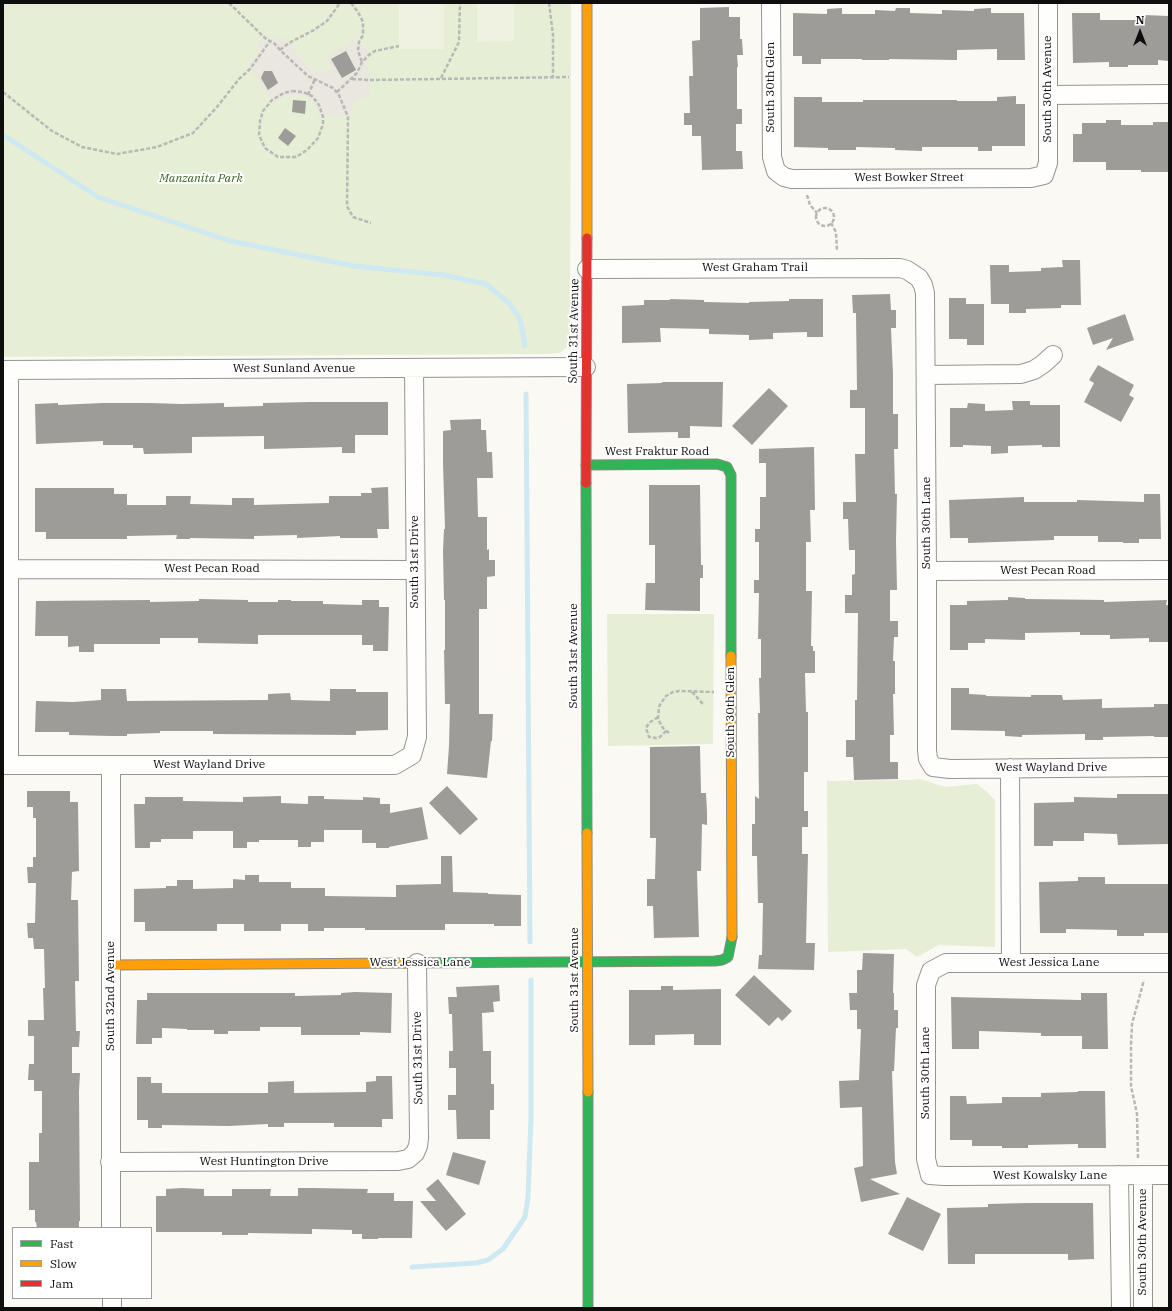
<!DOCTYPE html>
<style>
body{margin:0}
#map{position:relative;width:1172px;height:1311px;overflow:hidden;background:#faf9f4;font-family:"IBM Plex Serif",serif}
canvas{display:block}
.frame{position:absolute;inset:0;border:4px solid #0e0e0e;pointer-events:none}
.legend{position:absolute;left:12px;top:1227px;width:140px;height:72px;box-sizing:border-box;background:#fff;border:1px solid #9f9f9f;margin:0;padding:5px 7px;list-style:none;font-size:12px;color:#0e0e0e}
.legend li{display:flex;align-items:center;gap:8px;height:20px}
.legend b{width:20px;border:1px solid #9f9f9f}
.north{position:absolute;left:1120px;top:12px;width:40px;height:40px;-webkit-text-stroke:3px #fff;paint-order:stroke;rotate:0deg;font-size:11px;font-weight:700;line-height:16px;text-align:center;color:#0e0e0e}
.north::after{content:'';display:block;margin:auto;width:14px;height:18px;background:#0e0e0e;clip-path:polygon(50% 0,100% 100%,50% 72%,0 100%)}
</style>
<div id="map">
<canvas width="1172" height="1311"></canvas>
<div class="frame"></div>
<ul class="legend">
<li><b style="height:5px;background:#30b455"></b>Fast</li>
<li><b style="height:5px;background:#ff9f0a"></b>Slow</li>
<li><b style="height:5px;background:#e5322d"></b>Jam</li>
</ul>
<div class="north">N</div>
</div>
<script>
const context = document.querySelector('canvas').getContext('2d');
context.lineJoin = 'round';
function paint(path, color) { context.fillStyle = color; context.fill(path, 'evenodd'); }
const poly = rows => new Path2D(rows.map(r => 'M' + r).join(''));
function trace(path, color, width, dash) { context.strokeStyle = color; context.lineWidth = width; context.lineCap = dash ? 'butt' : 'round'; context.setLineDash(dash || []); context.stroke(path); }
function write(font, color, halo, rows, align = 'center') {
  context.font = font + ' "IBM Plex Serif",serif'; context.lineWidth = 4; context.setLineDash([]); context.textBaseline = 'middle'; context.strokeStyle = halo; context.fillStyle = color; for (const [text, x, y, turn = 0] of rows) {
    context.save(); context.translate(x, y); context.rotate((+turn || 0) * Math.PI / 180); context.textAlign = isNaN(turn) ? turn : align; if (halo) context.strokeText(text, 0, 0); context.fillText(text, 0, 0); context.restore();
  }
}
paint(poly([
 [3,3,571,3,570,333,568,346,560,353,548,354,3,357],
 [607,614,714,614,713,744,608,746],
 [920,779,945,787,977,784,986,791,995,800,995,947,939,945,917,957,906,949,828,952,827,781,909,780]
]), '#e6eed6');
paint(poly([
 [399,3,444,3,444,49,399,49],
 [477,3,514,3,514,41,477,42]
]), '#eff2e0');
paint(poly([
 [271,36,280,39,285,38,297,53,299,58,306,65,315,71,324,73,328,72,331,69,331,66,327,57,356,39,372,55,369,57,366,62,367,70,371,73,369,95,360,99,354,104,350,110,350,117,319,116,313,101,303,95,288,95,280,98,274,102,248,66,254,60,259,49,258,41]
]), '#eae7e0');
trace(poly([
 [3,135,98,197,230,241,354,266,443,275,486,284,509,303,520,319,525,346],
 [526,394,530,942],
 [412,1267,476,1263,488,1260,503,1249,525,1217,528,1198,531,1118,531,980]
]), '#cee9f1', 5);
paint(poly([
 [729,7,729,17,740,17,740,39,742,39,743,55,737,55,738,67,737,67,737,109,742,109,742,124,736,124,736,151,742,151,743,169,702,170,701,136,692,136,692,125,684,125,684,113,690,113,689,76,693,76,692,41,700,40,700,8],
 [842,8,842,14,875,14,875,10,895,11,896,8,910,8,910,13,942,14,942,10,974,11,974,9,991,8,991,13,1024,13,1025,60,997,60,997,49,957,50,957,60,889,59,889,60,862,60,862,59,821,59,821,64,802,64,802,56,793,56,793,13,827,14,827,9],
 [1072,13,1100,13,1100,20,1143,20,1143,15,1169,16,1169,61,1158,60,1158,65,1128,65,1128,67,1109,67,1109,62,1073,63],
 [346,51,356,70,342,78,331,59],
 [264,71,272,71,278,83,268,90,261,78],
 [1016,96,1016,104,1025,104,1025,146,992,146,992,151,978,151,978,147,922,147,922,151,895,150,895,148,856,147,856,150,828,150,828,148,794,147,794,97,822,97,822,102,863,102,863,100,957,100,957,101,997,101,997,97],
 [293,100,306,101,305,114,292,112],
 [1106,120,1121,120,1121,125,1153,125,1153,122,1168,122,1168,172,1141,172,1141,170,1106,170,1106,162,1073,162,1073,134,1082,134,1082,123,1106,123],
 [285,128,296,136,288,146,278,138],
 [1062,260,1080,260,1081,305,1061,305,1061,308,1026,309,1026,313,1009,313,1009,304,991,304,990,265,1009,265,1009,272,1041,271,1041,268,1063,267],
 [890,294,891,310,896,310,896,328,891,328,893,374,893,414,898,414,898,449,894,449,895,494,897,494,896,541,897,590,890,590,890,621,898,621,898,637,894,637,893,661,895,661,895,694,893,694,894,735,890,735,890,762,898,762,898,779,854,780,853,757,846,757,846,740,855,740,855,700,857,700,858,613,845,613,845,595,852,595,852,575,855,574,855,550,849,550,848,519,843,519,843,502,856,502,855,454,865,454,865,408,850,408,850,390,857,390,856,313,853,313,852,295],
 [949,298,966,298,966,304,984,304,984,345,967,345,967,339,949,339],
 [670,299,704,300,704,302,749,303,749,302,789,301,789,299,823,299,823,337,807,337,807,332,773,333,773,339,749,340,749,335,709,334,709,329,660,328,661,342,622,343,622,306,644,305,644,300,670,300],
 [1125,314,1134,340,1106,350,1113,338,1093,345,1087,328],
 [1098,365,1134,385,1129,395,1134,398,1121,422,1084,402,1094,383,1089,380],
 [662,382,723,382,722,427,690,426,690,438,678,438,678,432,628,433,627,384,662,383],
 [769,388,788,406,752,445,732,426],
 [1012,401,1030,401,1030,405,1060,405,1060,447,1042,447,1042,445,1008,446,1008,453,991,454,991,446,963,445,963,447,950,447,950,408,967,408,968,403,985,404,985,411,1013,410],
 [311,402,388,402,388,435,355,435,355,453,342,453,342,447,264,449,264,436,192,437,192,453,144,454,143,448,133,448,133,445,103,445,103,441,36,444,35,404,58,403,58,405,103,403,150,403,182,404,224,403,224,407,263,406,263,403],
 [481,419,481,430,486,430,487,452,492,452,493,478,477,478,478,517,487,517,487,550,489,549,489,560,495,560,495,576,487,577,487,609,479,609,479,714,493,714,492,741,491,741,487,778,447,774,449,746,450,704,445,704,444,650,445,650,445,600,444,600,443,551,444,529,445,529,443,463,443,431,451,430,450,420],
 [814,447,815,510,810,510,811,542,806,542,806,591,812,591,811,646,813,646,813,651,815,651,815,673,805,673,806,712,808,712,808,772,804,772,804,811,808,811,808,827,802,827,802,854,808,854,806,943,815,943,814,970,758,969,759,955,762,955,763,903,758,903,757,856,752,856,752,824,755,824,755,796,759,799,758,713,760,713,759,678,761,678,761,639,758,639,759,593,754,593,754,580,759,580,759,542,755,542,755,529,760,529,760,497,766,497,766,463,759,463,759,449],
 [649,485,700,485,701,565,703,565,703,578,700,578,700,611,645,610,646,583,655,583,655,545,649,545],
 [388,487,389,529,377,529,378,538,340,538,340,536,297,538,297,535,254,536,254,539,190,538,190,539,176,539,177,535,127,536,127,539,46,539,46,532,35,532,35,488,114,488,114,494,127,494,127,505,166,505,166,496,191,496,190,504,232,505,232,498,254,498,254,505,329,503,329,496,361,496,361,493,372,493,371,488],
 [1144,494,1160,494,1161,539,1139,539,1139,543,1123,543,1123,542,1098,542,1098,536,1054,536,1054,540,968,543,968,538,950,538,949,500,1024,497,1024,502,1077,502,1077,500,1144,502],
 [1008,597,1025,598,1025,599,1104,600,1104,602,1167,600,1166,605,1169,605,1169,642,1149,642,1149,638,1110,639,1110,635,1080,635,1080,632,1025,633,1025,640,985,639,985,643,968,643,968,650,950,650,950,605,967,605,967,601,1008,600],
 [199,599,248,600,248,602,278,602,278,600,291,600,291,601,323,601,323,604,362,605,362,600,379,600,379,607,389,607,388,651,373,651,373,645,362,645,362,635,258,635,258,644,198,643,198,638,160,638,160,644,94,644,94,652,79,652,79,646,68,647,68,636,35,636,36,601,150,600,150,602,199,601],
 [951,688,969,688,969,694,986,695,986,696,1031,697,1031,695,1062,695,1063,700,1102,699,1102,708,1154,707,1154,704,1169,704,1169,737,1154,737,1154,736,1103,737,1103,740,1085,740,1085,734,1022,735,1022,737,1005,736,1005,731,951,730],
 [101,689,126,689,127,701,268,700,268,694,290,693,291,700,330,701,330,689,356,689,356,692,388,692,388,730,356,731,356,735,213,734,213,731,160,731,160,733,127,734,127,736,112,736,69,735,69,732,35,732,36,701,73,702,101,700],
 [700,746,701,793,706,793,707,812,707,825,702,824,701,871,697,871,699,937,654,938,653,906,647,906,647,879,655,879,656,838,650,838,650,747],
 [447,786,478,819,460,835,429,803],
 [27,791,70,791,70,802,78,802,79,871,72,872,71,900,78,900,79,981,75,981,76,1031,80,1031,79,1047,72,1047,72,1073,80,1073,79,1091,80,1221,79,1221,79,1228,37,1228,36,1222,35,1222,35,1210,29,1210,29,1162,39,1162,39,1133,42,1133,42,1091,34,1091,34,1080,28,1080,29,1064,34,1064,34,1036,28,1036,28,1020,44,1020,43,988,45,988,44,949,34,949,33,938,28,938,27,923,35,923,36,883,28,883,27,867,33,867,33,857,36,857,36,818,33,818,33,807,27,807],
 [1117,794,1169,794,1169,844,1118,845,1117,834,1084,833,1084,841,1053,841,1053,846,1034,846,1034,803,1074,802,1074,797,1117,798],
 [281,796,281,803,308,804,308,796,324,796,324,799,363,800,363,797,380,798,380,804,390,804,390,813,422,807,428,839,389,847,389,848,376,848,376,843,362,843,362,830,324,830,324,842,311,842,311,847,298,847,298,840,259,840,259,842,247,842,247,848,233,848,233,831,193,831,193,839,161,839,161,842,150,842,150,848,135,848,134,804,145,804,145,797,183,797,183,801,243,802,243,797],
 [441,856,452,856,453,892,488,893,488,894,521,895,521,926,494,926,494,924,445,924,445,930,365,930,365,928,324,928,324,931,308,931,308,924,281,924,281,931,244,931,244,924,217,924,217,931,145,931,145,922,134,922,134,889,166,888,166,886,177,886,177,880,193,880,193,889,233,888,233,879,245,880,245,875,259,875,259,882,291,882,291,888,325,888,325,896,396,897,396,885,441,884],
 [1078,877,1105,877,1105,884,1169,884,1169,933,1144,933,1144,936,1117,936,1117,930,1066,929,1066,933,1040,933,1039,882,1078,881],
 [863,953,894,954,893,993,894,993,894,1010,898,1010,898,1028,896,1028,894,1071,892,1071,895,1162,897,1174,870,1179,900,1194,861,1202,854,1168,863,1166,862,1107,840,1108,839,1081,859,1080,861,1029,857,1029,857,1010,850,1010,849,993,857,993,857,970,862,970],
 [754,975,792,1011,782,1021,778,1017,769,1026,735,995],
 [499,985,500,1001,493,1002,494,1012,482,1013,483,1051,491,1051,491,1084,494,1084,494,1110,490,1110,490,1139,457,1139,456,1110,448,1110,448,1095,456,1095,456,1068,449,1068,449,1051,453,1051,452,1014,449,1014,448,997,457,997,456,987],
 [661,986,673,986,673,990,721,989,721,1045,694,1045,694,1034,655,1035,655,1045,629,1045,629,990,661,990],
 [355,992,392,993,391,1033,360,1032,360,1035,301,1035,301,1027,260,1027,260,1031,228,1031,228,1034,214,1034,214,1030,187,1030,187,1029,162,1028,162,1038,152,1038,152,1044,136,1044,137,1000,147,1000,147,993,295,993,295,996,341,995,341,993],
 [1081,993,1107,993,1108,1049,1082,1049,1082,1036,1041,1036,1041,1033,979,1031,979,1049,952,1049,951,997,1081,1000],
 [376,1076,392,1076,393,1119,382,1119,382,1127,334,1127,334,1123,284,1123,284,1127,268,1127,268,1124,229,1126,162,1125,162,1128,148,1128,148,1120,137,1120,137,1077,151,1077,151,1083,162,1083,162,1093,268,1093,268,1082,294,1081,294,1093,366,1092,366,1082,376,1081],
 [1078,1091,1105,1091,1106,1148,1078,1148,1078,1144,1028,1145,1028,1148,1002,1148,1002,1146,972,1146,972,1140,950,1140,950,1096,966,1096,967,1104,1002,1103,1002,1097,1041,1097,1041,1093,1078,1092],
 [453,1152,486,1161,479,1185,446,1175],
 [438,1179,466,1214,446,1231,420,1201,436,1201,426,1189],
 [182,1188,204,1189,204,1196,232,1196,232,1189,271,1189,270,1196,298,1196,298,1188,312,1188,368,1189,367,1193,394,1193,394,1201,413,1201,412,1238,378,1238,378,1239,362,1239,362,1234,352,1234,352,1230,312,1229,312,1234,248,1233,248,1235,222,1235,222,1232,156,1232,156,1196,166,1196,166,1189],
 [907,1197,941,1214,923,1251,888,1234],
 [1027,1203,1093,1203,1094,1259,1068,1260,1068,1254,975,1254,975,1264,948,1264,947,1208,988,1207,988,1204]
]), '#9e9c99');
const street = poly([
 [771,3,772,157,776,171,784,177,792,179,1031,178,1044,175,1048,163,1048,3],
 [1049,95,1169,94],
 [587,269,900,268,907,270,919,278,923,285,925,293,927,571,927,750,928,759,933,767,950,769,1169,767],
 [3,370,586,367],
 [9,370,9,765],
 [926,375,1021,374,1034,370,1043,364,1053,355],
 [9,569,415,570],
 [927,571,1169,570],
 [3,765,395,765,412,755,417,737,414,368],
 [1010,768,1011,963],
 [1169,963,946,963,931,971,926,985,926,1159,930,1175,944,1176,1169,1175],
 [110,1162,398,1161,408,1159,415,1153,418,1146,419,1138,417,963],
 [1119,1175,1121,1308],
 [1143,1175,1143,1308],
 [111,1228,111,765],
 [112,1298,112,1308]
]);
const fast = poly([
 [586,465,717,464,727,467,731,475,731,656],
 [586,483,587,833],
 [405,963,715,961,722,960,728,957,732,937],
 [588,1092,588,1308]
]);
const slow = poly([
 [587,3,587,238],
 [731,656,732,937],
 [587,833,588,1092],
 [111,965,405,963]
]);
const jam = poly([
 [586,483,587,238]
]);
trace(street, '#949492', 20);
trace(fast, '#8b8a88', 11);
trace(slow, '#8b8a88', 11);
trace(jam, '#8b8a88', 11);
trace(poly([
 [229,3,265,38,275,44,280,50,308,76,333,88,339,95,348,117,347,206,353,217,371,223],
 [351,3,358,12,363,22,363,35,359,42,358,51,362,62],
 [549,3,553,35,553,77],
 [280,50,289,43,314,30,327,21,340,3],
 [441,78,459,42,460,3],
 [352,79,370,80,569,77],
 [292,91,303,92,312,96,319,105,323,117,323,124,318,138,307,150,296,157,278,157,265,148,259,135,260,121,263,111,272,100,284,93,292,91],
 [3,92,52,131,82,147,117,154,157,147,193,133,217,107,239,79,250,69,270,41],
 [337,92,357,73,362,62,370,54,375,51,399,46],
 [308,95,315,79],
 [807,195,810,205,817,213],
 '816 217a9 9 0 1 1 18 0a9 9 0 1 1-18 0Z',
 [831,223,836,232,837,251],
 [692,692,703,704],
 [658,717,649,723,646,728,649,737,656,738,660,737,666,731],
 [669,733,663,728,658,719,659,707,661,703,666,696,673,692,679,691,714,692],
 [1138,1158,1137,1114,1131,1086,1131,1044,1132,1024,1144,980]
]), '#b8b8b7', 2.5, [4, 2]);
trace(street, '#fefefd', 18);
trace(fast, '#30b455', 9);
trace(slow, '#ff9f0a', 9);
trace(jam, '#e5322d', 9);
write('12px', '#0e0e0e', '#fff', [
 ["South 30th Glen",771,87,-90],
 ["South 30th Avenue",1048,89,-90],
 ["West Bowker Street",909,178],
 ["West Graham Trail",755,268],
 ["South 31st Avenue",574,331,-89],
 ["West Sunland Avenue",294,369],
 ["West Fraktur Road",657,452],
 ["South 30th Lane",927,523,-90],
 ["South 31st Drive",415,562,-90],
 ["West Pecan Road",212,569],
 ["West Pecan Road",1048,571],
 ["South 31st Avenue",574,656,-90],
 ["South 30th Glen",731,712,-90],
 ["West Wayland Drive",209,765],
 ["West Wayland Drive",1051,768],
 ["West Jessica Lane",420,963],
 ["West Jessica Lane",1049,963],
 ["South 31st Avenue",575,980,-90],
 ["South 32nd Avenue",111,996,-90],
 ["South 31st Drive",418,1058,-91],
 ["South 30th Lane",926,1073,-90],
 ["West Huntington Drive",264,1162],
 ["West Kowalsky Lane",1050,1176],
 ["South 30th Avenue",1143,1242,-90]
]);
write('italic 12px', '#376025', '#fff', [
 ["Manzanita Park",201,179]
]);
</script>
